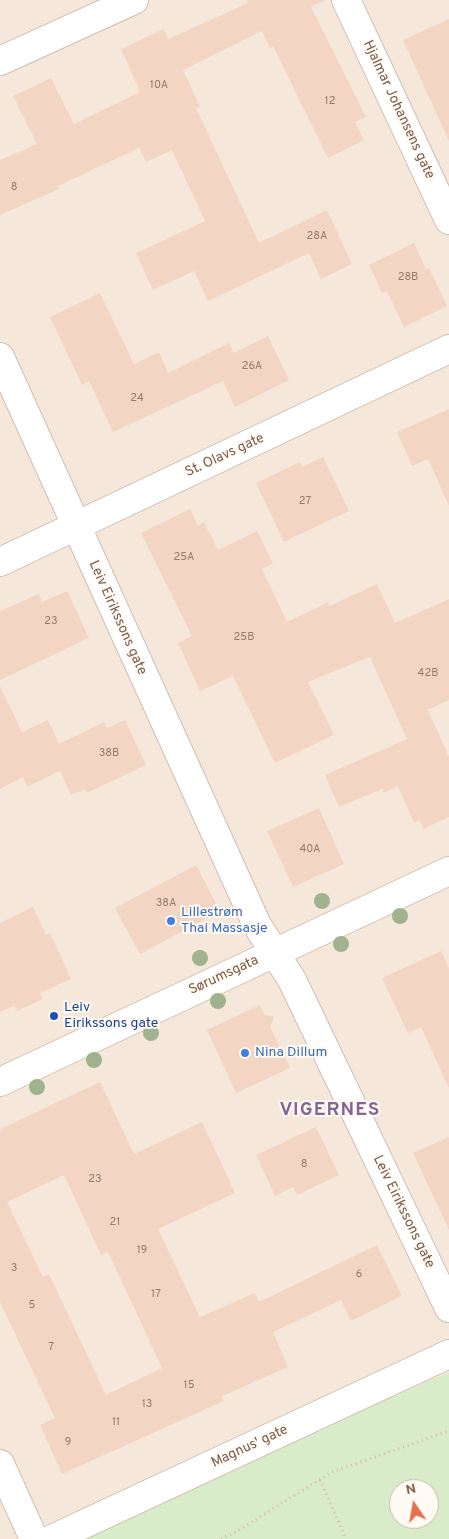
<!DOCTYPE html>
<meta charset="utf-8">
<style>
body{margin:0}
#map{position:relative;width:449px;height:1539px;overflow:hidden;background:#fdf6ec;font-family:Overpass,sans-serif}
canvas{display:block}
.north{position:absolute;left:389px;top:1479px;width:50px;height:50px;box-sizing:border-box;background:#fffaf3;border:1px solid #cabbb1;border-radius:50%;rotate:348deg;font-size:14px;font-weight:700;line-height:20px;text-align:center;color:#7a5c4d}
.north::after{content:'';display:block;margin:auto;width:18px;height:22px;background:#e76f51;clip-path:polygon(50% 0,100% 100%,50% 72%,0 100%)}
</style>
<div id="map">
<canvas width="449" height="1539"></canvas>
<div class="north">N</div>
</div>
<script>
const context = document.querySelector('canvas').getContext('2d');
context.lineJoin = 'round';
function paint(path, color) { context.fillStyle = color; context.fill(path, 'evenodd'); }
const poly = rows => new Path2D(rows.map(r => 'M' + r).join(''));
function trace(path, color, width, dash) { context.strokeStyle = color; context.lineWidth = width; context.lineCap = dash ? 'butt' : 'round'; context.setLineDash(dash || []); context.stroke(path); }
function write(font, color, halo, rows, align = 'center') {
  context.font = font + ' Overpass,sans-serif'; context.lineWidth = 4; context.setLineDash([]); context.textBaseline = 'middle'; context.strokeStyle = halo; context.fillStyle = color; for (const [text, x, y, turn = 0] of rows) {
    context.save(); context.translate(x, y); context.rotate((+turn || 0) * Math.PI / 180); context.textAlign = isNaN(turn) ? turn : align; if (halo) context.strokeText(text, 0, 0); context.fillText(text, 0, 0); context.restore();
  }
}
paint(poly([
 [0,0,449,0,449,1379,129,1539,0,1539]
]), '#f5e8da');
paint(poly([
 [449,1373,449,1539,79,1539,432,1379],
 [399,1489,429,1489,429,1519,399,1519]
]), '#d8ecc9');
paint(poly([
 [247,0,326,0,311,7,366,117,355,122,364,140,328,158,273,46,270,48,262,31,183,70,200,107,196,108,259,243,327,210,352,264,321,279,309,253,208,301,194,271,153,290,136,253,205,221,172,150,146,162,139,148,58,186,59,189,0,215,0,160,37,144,13,96,51,78,74,124,140,92,121,49,164,29,168,39,248,3],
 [449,19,449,141,403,40],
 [414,243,426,269,429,268,447,306,404,327,387,291,382,293,369,265],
 [100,293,134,364,159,352,168,373,229,343,234,353,268,336,289,380,235,407,223,381,113,432,89,381,82,385,50,317],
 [449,409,449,506,428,459,412,466,397,432],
 [323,457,349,511,284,542,256,483,300,462,302,467],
 [190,509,198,526,204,522,218,550,257,531,273,564,262,569,287,622,327,603,329,606,377,584,395,623,449,599,449,700,428,710,449,757,449,817,423,829,420,820,414,823,398,786,384,793,382,789,339,807,325,775,407,739,370,657,308,682,334,735,275,763,233,676,200,691,178,643,192,636,141,533],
 [67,591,89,638,0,680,0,611,39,594,42,602],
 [0,686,22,732,48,720,59,744,104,722,107,728,125,720,146,765,87,793,85,789,71,795,60,771,27,787,23,777,0,789],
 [319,808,344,864,293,887,267,831],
 [196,865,220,911,140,954,115,908],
 [33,907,46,935,50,933,71,979,40,993,43,999,17,1011,14,1006,0,1012,0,923],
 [441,951,449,968,449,1088,421,1027,408,1033,382,978],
 [260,1005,264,1014,274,1017,270,1027,290,1068,236,1093,207,1030],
 [100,1082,134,1154,202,1122,235,1193,158,1229,200,1317,255,1293,259,1302,377,1245,402,1296,351,1321,341,1300,273,1332,288,1367,222,1396,224,1401,62,1474,40,1425,55,1418,0,1302,0,1129],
 [64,1175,101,1255,108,1252,162,1368,106,1395,49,1274,43,1277,7,1202],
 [316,1127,339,1175,297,1195,293,1187,275,1196,256,1155],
 [449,1137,449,1230,413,1153]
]), '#f3d5c3');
const minor = poly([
 [346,0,449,220],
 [0,61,134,0],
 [0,357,257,925,292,980,449,1308],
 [0,562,449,349],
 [0,1464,34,1539],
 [52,1539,449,1354]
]);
const secondary = poly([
 [0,1082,449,871]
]);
trace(minor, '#d1beb0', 30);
trace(secondary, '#d6c0b0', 30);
trace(poly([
 [320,1480,346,1539],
 [221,1539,234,1533,332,1472,449,1431]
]), '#d9b8a5', 3, [1, 4]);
trace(minor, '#fff', 28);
trace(secondary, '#fff', 28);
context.fillStyle = '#a0b28e';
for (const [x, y] of [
 [322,901],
 [400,916],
 [341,944],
 [200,958],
 [218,1001],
 [151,1033],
 [94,1060],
 [37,1087]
]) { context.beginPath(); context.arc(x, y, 8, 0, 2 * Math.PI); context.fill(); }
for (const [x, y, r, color] of [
 [171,921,5,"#3f7fe0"],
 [54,1016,5,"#1a4fb4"],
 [245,1053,5,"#3f7fe0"]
]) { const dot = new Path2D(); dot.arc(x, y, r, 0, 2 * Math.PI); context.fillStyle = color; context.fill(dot); trace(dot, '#fffaf3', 2); }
write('11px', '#987a6a', null, [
 ["10A",159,86],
 ["12",330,102],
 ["8",14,188],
 ["28A",317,237],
 ["28B",408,278],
 ["26A",252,367],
 ["24",137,399],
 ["27",305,502],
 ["25A",184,558],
 ["23",51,622],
 ["25B",244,638],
 ["42B",428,674],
 ["38B",109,754],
 ["40A",310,850],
 ["38A",166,904],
 ["8",304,1165],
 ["23",95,1180],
 ["21",115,1223],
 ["19",142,1251],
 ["3",14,1269],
 ["6",359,1275],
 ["17",156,1295],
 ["5",32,1306],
 ["7",51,1348],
 ["15",189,1386],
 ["13",147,1405],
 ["11",116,1423],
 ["9",68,1443]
]);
write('14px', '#7a5c4d', '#fffaf3', [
 ["Hjalmar Johansens gate",398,110,65],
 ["St. Olavs gate",225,456,-25],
 ["Leiv Eirikssons gate",117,618,66],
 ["Sørumsgata",224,976,-25],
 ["Leiv Eirikssons gate",403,1212,64],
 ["Magnus' gate",250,1447,-25]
]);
write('14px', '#366cbe', '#fffaf3', [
 ["Lillestrøm",181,913],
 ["Thai Massasje",181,929],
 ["Nina Dillum",255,1053]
], 'left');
write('14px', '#164399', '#fffaf3', [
 ["Leiv",64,1008],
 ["Eirikssons gate",64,1024]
], 'left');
context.letterSpacing = '1px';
write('bold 19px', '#846695', '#fffaf3', [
 ["VIGERNES",330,1111]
]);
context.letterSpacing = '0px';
</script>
